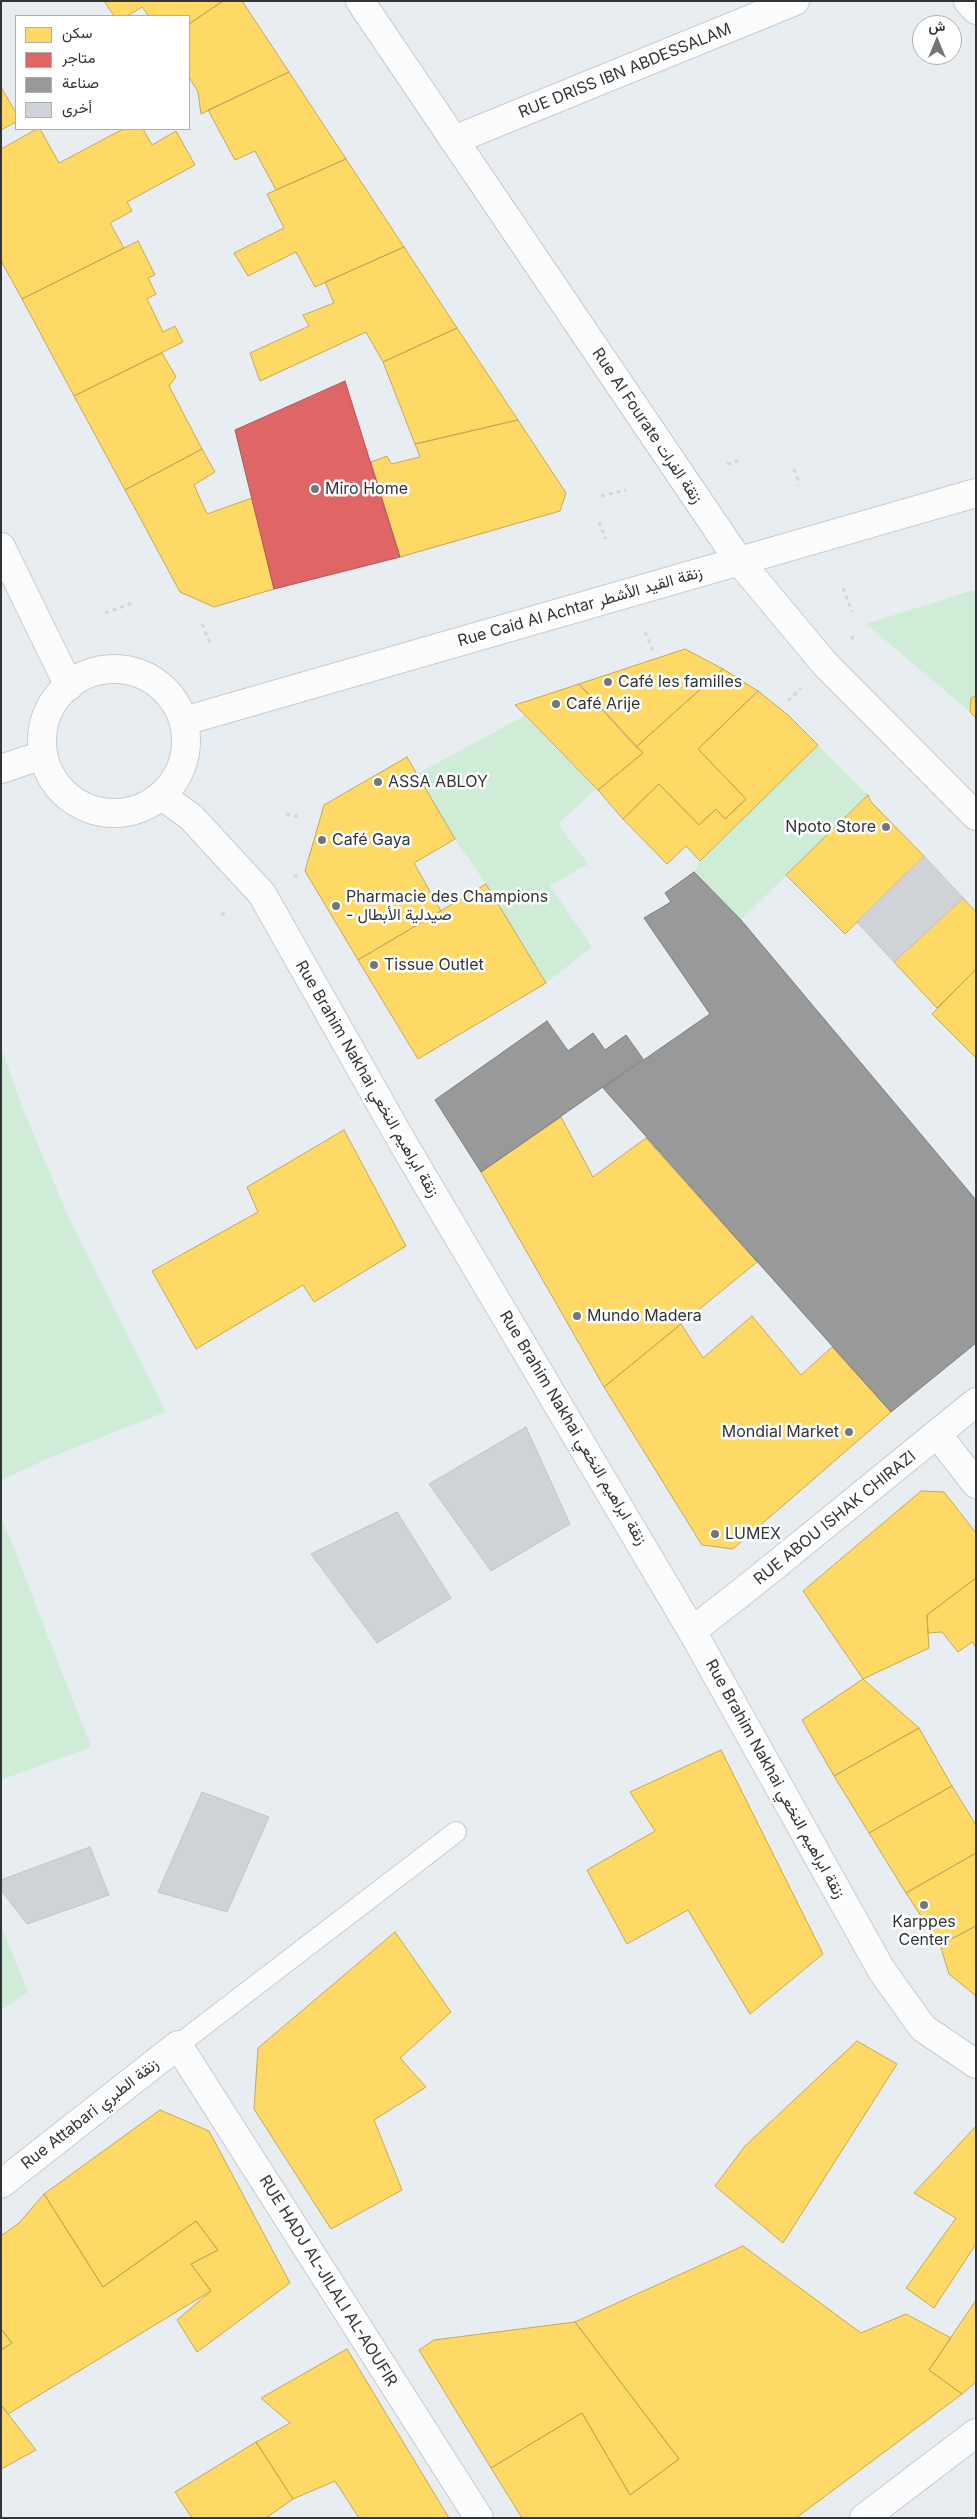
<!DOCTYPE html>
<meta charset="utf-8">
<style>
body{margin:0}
#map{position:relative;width:977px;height:2519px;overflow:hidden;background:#e8edf2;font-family:Inter,Vazirmatn,sans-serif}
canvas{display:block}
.frame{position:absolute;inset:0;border:2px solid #323538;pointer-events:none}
.legend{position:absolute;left:15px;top:15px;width:175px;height:115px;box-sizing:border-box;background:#fff;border:1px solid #adaeaf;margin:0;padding:6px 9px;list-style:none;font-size:15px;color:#323538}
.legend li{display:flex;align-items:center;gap:10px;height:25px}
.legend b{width:25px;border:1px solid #adaeaf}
.north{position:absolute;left:912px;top:15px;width:50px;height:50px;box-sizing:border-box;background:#fff;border:1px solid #adaeaf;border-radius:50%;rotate:0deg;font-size:14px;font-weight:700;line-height:20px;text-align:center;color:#323538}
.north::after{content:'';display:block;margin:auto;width:18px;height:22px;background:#727579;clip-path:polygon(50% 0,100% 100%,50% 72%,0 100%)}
</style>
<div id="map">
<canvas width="977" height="2519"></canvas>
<div class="frame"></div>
<ul class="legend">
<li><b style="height:14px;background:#ffd966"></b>سكن</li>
<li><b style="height:14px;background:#e06666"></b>متاجر</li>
<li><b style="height:14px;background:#999"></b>صناعة</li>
<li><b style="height:14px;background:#cfd2d6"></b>أخرى</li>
</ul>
<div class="north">ش</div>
</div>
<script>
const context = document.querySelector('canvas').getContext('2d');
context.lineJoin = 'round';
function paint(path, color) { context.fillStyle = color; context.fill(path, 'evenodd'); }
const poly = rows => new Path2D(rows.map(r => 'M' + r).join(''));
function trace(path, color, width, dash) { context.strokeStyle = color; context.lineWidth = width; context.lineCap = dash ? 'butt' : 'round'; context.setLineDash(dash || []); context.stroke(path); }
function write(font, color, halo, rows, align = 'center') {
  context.font = font + ' Inter,Vazirmatn,sans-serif'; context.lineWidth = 5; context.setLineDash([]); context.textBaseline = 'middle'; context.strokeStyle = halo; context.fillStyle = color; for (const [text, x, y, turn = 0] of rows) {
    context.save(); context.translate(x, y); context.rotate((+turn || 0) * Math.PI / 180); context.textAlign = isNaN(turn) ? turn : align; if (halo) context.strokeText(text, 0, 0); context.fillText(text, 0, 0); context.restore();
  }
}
paint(poly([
 [976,589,976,696,971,698,970,712,866,624],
 [524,716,596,789,558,824,588,864,550,886,592,947,546,983,486,884,455,839,417,774],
 [818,745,868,795,741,920,694,872,700,861],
 [1,1048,23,1109,70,1221,166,1412,56,1455,1,1480],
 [1,1515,91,1747,1,1780],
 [1,1926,28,1992,1,2010]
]), '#cfedd6');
const homes = poly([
 [104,1,223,1,189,24,189,16,149,16,142,7,127,16,114,16,104,1],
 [223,1,242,1,289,72,201,114,198,92,189,77,189,24,223,1],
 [289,72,346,159,276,190,255,151,235,160,208,110,289,72],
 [1,87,16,113,16,122,1,130,1,87],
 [37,129,40,129,59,163,123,129,143,129,152,145,176,131,195,165,127,202,132,211,110,223,124,248,22,299,1,261,1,149,37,129],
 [346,159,404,247,315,287,296,252,248,276,234,253,284,228,267,194,346,159],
 [138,241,155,275,148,278,156,294,147,299,163,332,175,326,183,342,74,396,22,299,138,241],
 [404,247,457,328,383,362,366,332,260,381,250,353,309,326,303,315,334,303,325,282,404,247],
 [457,328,518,420,415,444,383,362,457,328],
 [162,353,176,377,169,386,202,449,125,490,74,396,162,353],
 [518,420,566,493,560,511,400,557,371,462,387,456,391,464,420,457,415,444,518,420],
 [202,449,215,472,194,485,207,514,252,498,274,589,214,607,180,592,125,490,202,449],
 [685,649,723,669,636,747,579,684,685,649],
 [723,669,758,691,698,749,746,799,725,819,716,809,699,825,659,784,623,819,598,790,643,753,636,747,723,669],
 [579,684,643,753,598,790,515,705,579,684],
 [758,691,788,715,818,745,700,861,686,846,667,864,623,819,659,784,699,825,716,809,725,819,746,799,698,749,758,691],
 [976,696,976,718,970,712,971,698,976,696],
 [407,757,455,839,414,863,441,911,358,960,305,871,324,805,407,757],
 [868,795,871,802,924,856,845,934,786,875,868,795],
 [486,884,546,983,418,1059,358,960,486,884],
 [963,898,976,912,976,969,937,1008,894,962,963,898],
 [976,969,976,1058,932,1014,976,969],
 [561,1117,593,1177,646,1138,757,1262,604,1387,481,1172,561,1117],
 [344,1130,406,1246,314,1302,303,1285,196,1349,152,1271,258,1212,247,1187,344,1130],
 [752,1316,801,1375,832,1347,891,1412,733,1549,702,1545,604,1387,681,1324,703,1358,752,1316],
 [921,1491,944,1492,976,1533,976,1578,927,1615,929,1648,863,1679,803,1591,921,1491],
 [976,1578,976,1647,972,1642,958,1652,942,1632,928,1633,927,1615,976,1578],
 [863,1679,919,1728,834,1776,802,1720,863,1679],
 [919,1728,952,1786,869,1833,834,1776,919,1728],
 [721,1750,823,1954,750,2014,688,1910,627,1944,587,1870,655,1831,630,1792,721,1750],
 [952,1786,976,1825,976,1853,906,1893,869,1833,952,1786],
 [976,1853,976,1926,940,1945,906,1893,976,1853],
 [976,1926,976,1996,949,1974,940,1945,976,1926],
 [395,1932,451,2012,400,2058,426,2087,374,2120,402,2190,331,2229,254,2109,258,2048,395,1932],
 [857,2041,897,2064,783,2243,715,2186,745,2146,857,2041],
 [160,2110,209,2131,290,2283,197,2352,177,2320,211,2291,191,2264,218,2250,196,2221,103,2287,44,2194,160,2110],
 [976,2126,976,2244,934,2308,906,2288,956,2218,914,2193,976,2126],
 [44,2194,103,2287,196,2221,218,2250,191,2264,211,2291,8,2414,1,2405,1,2350,12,2343,1,2329,1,2236,19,2223,44,2194],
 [743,2246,861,2333,906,2314,951,2338,929,2370,962,2394,796,2518,522,2518,491,2468,582,2413,630,2495,679,2459,575,2322,743,2246],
 [976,2300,976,2382,962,2394,929,2370,976,2300],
 [575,2322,679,2459,630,2495,582,2413,491,2468,419,2350,434,2340,575,2322],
 [1,2329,12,2343,1,2350,1,2329],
 [347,2349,449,2518,359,2518,335,2481,293,2499,256,2442,290,2423,261,2398,347,2349],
 [1,2405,36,2450,1,2469,1,2405],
 [256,2442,293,2499,266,2518,192,2518,175,2492,256,2442]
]);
paint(homes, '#ffd966');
trace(homes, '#c2a858', 1);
const shops = poly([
 [345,381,400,557,274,589,235,430,345,381]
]);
paint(shops, '#e06666');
trace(shops, '#ac5758', 1);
const industry = poly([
 [694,872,741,920,976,1200,976,1343,891,1412,603,1088,710,1014,644,918,671,902,665,893,694,872],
 [547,1021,568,1051,593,1033,605,1050,626,1035,643,1059,481,1172,435,1100,547,1021]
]);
paint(industry, '#999');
trace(industry, '#7a7b7c', 1);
const building = poly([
 [924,856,963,898,894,962,857,922,924,856],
 [526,1427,570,1524,491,1571,429,1484,526,1427],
 [397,1512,451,1598,377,1643,311,1554,397,1512],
 [202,1792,269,1817,227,1912,158,1892,202,1792],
 [90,1847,109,1895,27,1924,1,1890,1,1880,90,1847]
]);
paint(building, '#cfd2d6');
trace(building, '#c0c3c7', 1);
const service = poly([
 [178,2045,456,1832]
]);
const minor = poly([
 [968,1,976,10],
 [454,140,795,1],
 [1,547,69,686],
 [938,1435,976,1484],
 [692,1631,756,1581,976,1402],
 [1,2184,178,2045,479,2518],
 [864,2518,976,2433]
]);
const tertiary = poly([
 [360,1,739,561,825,664,976,816],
 '42 741a72 72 0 1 1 144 0a72 72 0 1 1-144 0Z',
 [184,721,976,493],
 [1,769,43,755],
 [162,796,191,817,262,894,404,1145,692,1631,882,1971,923,2028,976,2064]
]);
trace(service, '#c7cbcf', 22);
trace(minor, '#c7cbcf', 30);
trace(tertiary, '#c7cbcf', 30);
trace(poly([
 [727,464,741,460],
 [794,469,800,485],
 [601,496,626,490],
 [599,522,606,539],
 [843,588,852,612],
 [105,613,135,602],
 [202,624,210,643],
 [645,632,653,650],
 [851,639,857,634],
 [788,701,801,688],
 [286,814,299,817],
 [294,877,300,874],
 [221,915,228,912]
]), '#d4d5d7', 3, [4, 4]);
trace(service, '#fcfcfd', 20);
trace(minor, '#fcfcfd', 28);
trace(tertiary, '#fcfcfd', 28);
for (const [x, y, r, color] of [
 [315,489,5,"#727579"],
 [608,682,5,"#727579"],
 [556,704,5,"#727579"],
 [378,782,5,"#727579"],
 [886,827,5,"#727579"],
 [322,840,5,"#727579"],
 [336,906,5,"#727579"],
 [374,965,5,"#727579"],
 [577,1316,5,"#727579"],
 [849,1432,5,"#727579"],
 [715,1534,5,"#727579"],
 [924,1905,5,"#727579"]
]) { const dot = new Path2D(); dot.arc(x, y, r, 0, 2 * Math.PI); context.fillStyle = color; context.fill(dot); trace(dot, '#fff', 2); }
write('16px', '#323538', '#fff', [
 ["RUE DRISS IBN ABDESSALAM",625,71,-22],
 ["Rue Al Fourate زنقة الفرات",647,426,56],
 ["Rue Caid Al Achtar زنقة القيد الأشطر",580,607,-16],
 ["Rue Brahim Nakhai زنقة ابراهيم النخعي",367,1079,60],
 ["Rue Brahim Nakhai زنقة ابراهيم النخعي",573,1428,59],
 ["RUE ABOU ISHAK CHIRAZI",835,1518,-39],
 ["Rue Brahim Nakhai زنقة ابراهيم النخعي",775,1779,61],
 ["Rue Attabari زنقة الطبري",90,2114,-38],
 ["RUE HADJ AL-JILALI AL-AOUFIR",328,2281,58]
]);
write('16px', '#323538', '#fff', [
 ["Miro Home",325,489],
 ["Café les familles",618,682],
 ["Café Arije",566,704],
 ["ASSA ABLOY",388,782],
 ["Npoto Store",876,827,"right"],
 ["Café Gaya",332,840],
 ["Pharmacie des Champions",346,897],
 ["- صيدلية الأبطال",346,915],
 ["Tissue Outlet",384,965],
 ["Mundo Madera",587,1316],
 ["Mondial Market",839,1432,"right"],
 ["LUMEX",725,1534],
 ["Karppes",924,1922,"center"],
 ["Center",924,1940,"center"]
], 'left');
</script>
